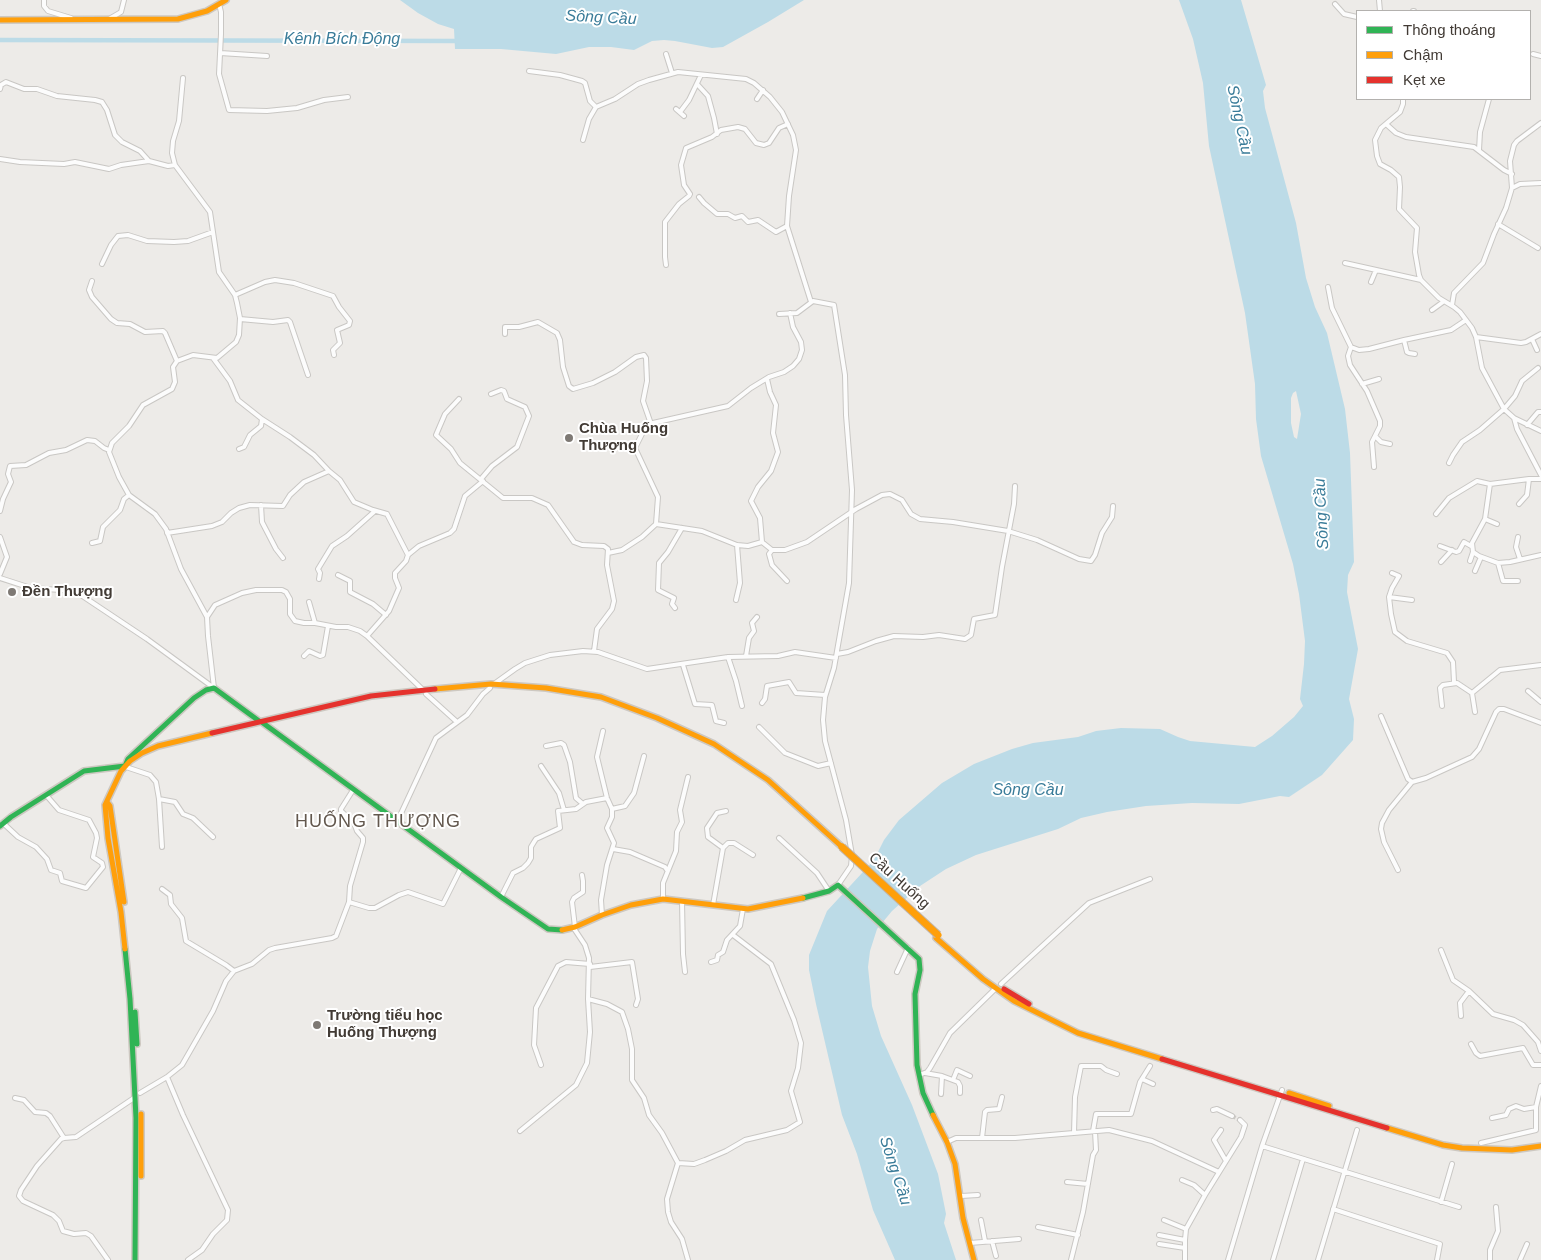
<!DOCTYPE html>
<meta charset="utf-8">
<style>
body{margin:0}
#map{position:relative;width:1541px;height:1260px;overflow:hidden;background:#edebe8;font-family:Arial,sans-serif}
canvas{display:block}
.legend{position:absolute;left:1356px;top:10px;width:175px;height:90px;box-sizing:border-box;background:#fff;border:1px solid #b3b1ae;margin:0;padding:6px 9px;list-style:none;font-size:15px;color:#423b35}
.legend li{display:flex;align-items:center;gap:10px;height:25px}
.legend b{width:25px;border:1px solid #b3b1ae}
</style>
<div id="map">
<canvas width="1541" height="1260"></canvas>
<ul class="legend">
<li><b style="height:6px;background:#30b455"></b>Thông thoáng</li>
<li><b style="height:6px;background:#ff9f0a"></b>Chậm</li>
<li><b style="height:6px;background:#e5322d"></b>Kẹt xe</li>
</ul>
</div>
<script>
const context = document.querySelector('canvas').getContext('2d');
context.lineJoin = 'round';
function paint(path, color) { context.fillStyle = color; context.fill(path, 'evenodd'); }
const poly = rows => new Path2D(rows.map(r => 'M' + r).join(''));
function trace(path, color, width, dash) { context.strokeStyle = color; context.lineWidth = width; context.lineCap = dash ? 'butt' : 'round'; context.setLineDash(dash || []); context.stroke(path); }
function write(font, color, halo, rows, align = 'center') {
  context.font = font + ' Arial,sans-serif'; context.lineWidth = 4; context.setLineDash([]); context.textBaseline = 'middle'; context.strokeStyle = halo; context.fillStyle = color; for (const [text, x, y, turn = 0] of rows) {
    context.save(); context.translate(x, y); context.rotate((+turn || 0) * Math.PI / 180); context.textAlign = isNaN(turn) ? turn : align; if (halo) context.strokeText(text, 0, 0); context.fillText(text, 0, 0); context.restore();
  }
}
paint(poly([
 [400,0,804,0,768,22,723,47,712,48,675,41,664,40,652,41,634,50,611,47,589,47,556,54,501,49,455,49,454,29,438,24,418,13],
 [1179,0,1241,0,1266,85,1263,91,1265,108,1296,223,1306,278,1315,307,1327,333,1345,409,1350,453,1354,562,1348,575,1347,592,1358,649,1349,699,1354,719,1353,740,1322,775,1289,797,1280,796,1239,804,1192,803,1146,806,1107,812,1081,818,1058,829,976,855,946,869,920,886,892,911,877,929,870,951,868,967,872,1006,881,1036,912,1105,938,1174,946,1214,944,1223,956,1260,895,1260,873,1210,857,1154,842,1115,816,1004,809,970,809,955,827,911,874,860,884,840,899,820,942,783,974,764,1012,749,1033,743,1078,737,1096,731,1121,728,1160,729,1178,737,1190,741,1255,747,1272,736,1294,717,1303,706,1300,699,1304,664,1305,641,1299,594,1293,564,1261,456,1256,419,1255,384,1245,313,1209,146,1203,83,1193,39],
 [1296,391,1301,414,1297,439,1294,437,1291,423,1291,398,1293,393]
]), '#bcdbe7');
trace(poly([
 [0,40,460,41]
]), '#bcdbe7', 4.5);
trace(poly([
 [1232,1116,1240,1120]
]), '#cbc8c4', 4, [4, 2]);
const street = poly([
 [44,0,44,6,48,11,71,18],
 [1379,0,1380,11],
 [219,4,221,12,221,34,219,74,229,110,267,111,297,108,324,100,348,97],
 [1335,4,1344,14,1357,17],
 [1413,11,1414,11],
 [109,19,121,12,124,0],
 [220,53,267,56],
 [666,54,672,73],
 [1533,54,1541,56],
 [529,71,560,75,582,81,585,83,590,101,596,107],
 [183,78,179,121,173,141,172,153,175,165,210,212,219,272,235,295,237,303,240,318,239,335,236,342,217,358,193,355,177,361,173,367,175,382,172,389,143,405,129,426,112,443,109,452,119,477,129,495,155,514,166,529,181,569,207,617,208,636,214,688],
 [697,84,708,96,714,118,717,134],
 [0,89,1,85,6,82,24,89,37,89,57,96,95,100,102,102,107,110,115,135,122,142,140,151,149,161],
 [757,99,763,90],
 [1403,99,1403,104,1400,112,1381,128,1375,140,1377,156,1380,164,1391,170,1399,177,1400,187,1399,209,1417,228,1415,252,1419,275,1421,280,1439,298,1454,307,1460,312,1472,328,1476,337,1482,368,1504,409,1514,418,1541,431],
 [676,109,684,116],
 [680,112,689,100,701,75],
 [1386,124,1396,133,1406,137,1474,147,1504,170,1512,174],
 [583,140,589,119,596,107,615,99,638,84,649,80,678,72,746,79,754,83,770,97,782,112,793,135,796,150,789,196,787,226,811,302],
 [1479,150,1480,132,1489,99],
 [0,159,20,162,64,164,75,162,109,169,121,165,149,161,168,166,175,165],
 [1512,188,1520,184,1541,183],
 [699,197,704,203,717,214,728,214,735,218,742,216,748,222,758,220,776,232,787,226],
 [1498,224,1538,248],
 [1345,263,1421,280],
 [102,264,111,245,118,236,128,235,147,241,174,242,188,241,213,232],
 [666,265,665,257,665,222,679,204,689,196,690,194,684,185,681,165,686,148,712,137,721,130,738,127,745,129,756,143,764,145,769,143,779,128,788,124],
 [92,281,89,290,92,297,111,319,117,323,130,324,145,332,163,331,165,333,177,361],
 [1371,282,1376,270],
 [1328,287,1332,308,1351,347,1348,356,1350,365,1367,391,1380,421,1380,426,1372,442,1374,467],
 [235,295,265,282,275,280,294,283,333,296,339,307,350,321,349,325,337,330,340,343,333,350,334,355],
 [1452,305,1454,293,1483,263,1494,234,1506,208,1512,188,1510,161,1514,145,1517,141,1541,123],
 [1432,310,1443,302],
 [779,314,797,313,813,301,834,305,845,375,846,415,852,490,849,583,834,668,825,697,823,720,825,741,846,820,852,855,851,866,838,885],
 [240,319,273,322,288,320,290,322,308,375],
 [505,334,505,327,519,327,538,322,557,333,560,340,563,367,569,386,573,389,593,383,615,372,636,357,644,355,646,358,647,381,643,401,651,424],
 [1476,337,1521,343,1526,342,1541,334],
 [1532,339,1537,350],
 [1404,340,1407,352,1409,353,1415,354],
 [1351,347,1359,350,1369,349,1404,340,1451,330,1466,320],
 [213,358,230,381,238,400,262,419,261,426,250,435,244,447,239,449],
 [1362,384,1379,379],
 [459,399,445,414,436,435,451,449,460,463,503,498,532,498,548,505,574,542,582,545,604,546,608,549,607,565,614,601,612,609,597,629,594,651],
 [1514,418,1517,429,1541,475],
 [262,419,290,437,314,455,329,471,340,480,354,502,373,510,387,514,408,555],
 [1527,425,1538,412,1541,412],
 [1375,436,1381,442,1390,444],
 [1449,463,1453,455,1462,442,1480,430,1504,409,1515,396,1522,381,1538,368],
 [481,479,492,466,517,447,529,416,525,407,507,399,504,391,501,390,491,394],
 [1490,484,1485,519,1472,543,1473,552,1479,556,1498,563,1510,562,1541,555],
 [1519,504,1527,495,1529,479],
 [261,505,262,522,276,549,283,558],
 [0,511,3,499,11,482,8,474,10,466,26,465,49,453,66,450,87,440,95,441,104,448,109,450],
 [1436,514,1449,498,1477,481,1490,484,1529,479,1541,479],
 [1485,519,1497,524],
 [656,524,702,531,737,545,748,546,762,542,772,550,785,550,807,542,856,509,882,495,890,494,902,500,911,514,920,519,953,522,1008,531,1037,540,1079,559,1091,561,1095,555,1102,533,1112,517,1113,506],
 [167,533,212,526,222,522,231,513,239,508,250,505,283,506,290,495,304,482,329,471],
 [0,537,7,557,0,574],
 [1518,537,1516,547,1520,559],
 [762,542,760,518,751,501,758,487,771,471,778,452,773,433,776,405,770,392,767,379],
 [92,543,100,541,103,527,120,510,124,499,129,495],
 [1440,546,1456,552,1459,551,1464,542,1471,546],
 [772,550,769,554,772,565,787,581],
 [608,553,622,550,642,537,656,524,658,497,635,448,645,428,653,423,728,406,751,388,769,377,784,372,793,366,799,359,802,350,801,342,793,327,790,313],
 [1470,561,1473,552],
 [1441,562,1452,550],
 [1498,563,1503,581,1518,581],
 [1475,571,1481,557],
 [1392,573,1399,576,1392,588,1389,597,1391,614,1395,632,1407,641,1447,653,1453,662,1454,682],
 [338,575,350,581,350,592,373,604,386,615],
 [0,578,31,588,75,591,147,639,214,688],
 [319,579,320,573,318,569,332,546,347,536,375,511],
 [1389,597,1412,600],
 [736,600,740,583,737,545],
 [309,602,315,623],
 [675,608,672,604,674,598,658,590,659,563,668,552,682,528],
 [207,617,215,605,242,593,256,590,282,590,286,592,290,599,290,614,295,621,304,623,315,623,336,627,348,627,360,631,367,636,423,690],
 [367,636,389,611,399,588,395,578,395,573,406,561,408,555,419,546,450,533,454,529,465,496,483,481],
 [837,654,848,652,876,641,894,636,923,637,939,635,965,639,971,635,974,619,995,615,1002,567,1014,504,1015,486],
 [304,656,309,651,320,656,323,655,328,626],
 [746,656,749,638,754,631,752,623,757,617],
 [728,657,736,681,742,706],
 [683,665,695,704,712,705,716,721,724,723],
 [494,684,515,669,525,663,550,655,583,651,598,652,647,669,728,657,778,656,795,652,836,658],
 [1528,691,1541,702],
 [426,694,457,722],
 [762,703,765,699,767,686,789,682,796,693,825,695],
 [1442,706,1440,688,1443,685,1457,683,1472,693],
 [1475,712,1472,693,1500,670,1541,665],
 [1381,716,1408,779,1412,782],
 [759,727,785,753,818,766,831,763],
 [546,746,561,743,564,745,570,762,576,798,583,804],
 [541,766,559,793,564,810],
 [126,767,150,775,156,782,159,799,162,847],
 [159,799,175,802,183,814,193,818,213,837],
 [612,809,625,806,634,793,644,756],
 [397,822,436,738,467,715,483,694,490,688],
 [3,823,18,837,36,847,47,859,51,870,60,873,62,881,86,888,103,867,102,863,93,857,97,838,96,833,89,820,59,810,46,795],
 [779,838,817,873,829,891],
 [723,848,708,837,707,828,717,813,726,811],
 [613,849,630,852,665,867,667,870],
 [1398,870,1384,842,1381,829,1382,823,1389,810,1412,782,1426,778,1472,757,1479,749,1496,712,1499,709,1504,709,1541,723],
 [162,889,170,895,171,904,182,918,186,941,226,965,234,971],
 [501,897,513,873,523,868,528,863,531,858,531,847,534,842,536,839,560,828,558,811,576,809,586,802,607,798],
 [663,899,663,883,676,851,677,832,682,822,680,810,688,777],
 [682,901,683,954,685,972],
 [349,902,369,908,375,908,399,895,408,892,443,904,461,868],
 [713,905,723,848,728,843,734,843,753,855],
 [602,915,601,900,607,865,614,843,607,828,612,817,612,809,607,798,597,757,603,731],
 [575,927,572,902,574,898,583,892,583,881,582,875],
 [1441,950,1453,980,1469,991,1493,1014,1514,1020,1523,1025,1538,1042,1541,1051],
 [711,962,717,960,718,955,723,952,727,940,740,926,743,909],
 [590,967,632,962,638,999,636,1005],
 [897,972,908,948],
 [1001,984,1089,903,1150,879],
 [588,999,607,1004,622,1012,628,1029,632,1049,632,1080,644,1098,649,1115,662,1133,678,1163,667,1199,668,1212,671,1222,682,1239,688,1260],
 [1461,1016,1460,1003,1469,991],
 [1471,1044,1476,1053,1480,1056,1523,1048,1533,1065,1541,1065],
 [541,1065,534,1045,536,1008,558,966,566,962,590,964],
 [925,1073,942,1076,958,1082,960,1086,960,1093],
 [919,1075,927,1072,930,1068,950,1033,994,990],
 [167,1077,183,1115,228,1210,227,1220,213,1234,202,1250,188,1260],
 [1142,1079,1153,1084],
 [953,1080,957,1070,970,1076],
 [140,1093,167,1077,182,1065,213,1011,226,981,234,971,252,964,269,950,275,948,332,938,336,936,349,902,350,886,363,842,363,838,357,831,354,823,341,811,341,809,353,790],
 [941,1094,942,1076],
 [15,1098,24,1100,35,1112,46,1113,50,1116,64,1138],
 [1213,1110,1217,1109,1232,1116],
 [1492,1118,1506,1115,1509,1109,1516,1106,1524,1109,1536,1107],
 [1221,1130,1214,1140,1226,1161],
 [520,1131,576,1085,587,1063,590,1032,588,999,589,958,585,945,573,927],
 [1093,1131,1096,1114,1131,1114,1140,1082,1150,1066],
 [1074,1133,1075,1097,1081,1066,1101,1066,1106,1070,1117,1074],
 [982,1138,985,1112,987,1110,999,1109,1002,1097],
 [947,1142,956,1138,1015,1138,1109,1130,1152,1141,1219,1172],
 [1481,1143,1536,1130,1536,1107,1541,1086],
 [1262,1146,1459,1207],
 [678,1163,694,1164,705,1160,726,1151,745,1140,787,1130,800,1122,791,1091,798,1068,801,1043,794,1020,771,964,733,935],
 [1182,1180,1194,1185,1205,1195],
 [1067,1182,1088,1184],
 [961,1196,978,1195],
 [1441,1202,1452,1164],
 [1333,1209,1440,1244,1437,1260],
 [981,1220,985,1241],
 [1164,1220,1186,1229],
 [1038,1227,1078,1235],
 [1159,1235,1185,1240],
 [992,1241,996,1256],
 [970,1243,1019,1239],
 [1159,1244,1185,1248],
 [108,1260,91,1236,86,1233,74,1234,63,1231,59,1221,53,1215,23,1201,19,1196,21,1190,37,1166,61,1139,64,1138,76,1137,134,1098],
 [1071,1260,1083,1212,1093,1155,1096,1150,1095,1131],
 [1185,1260,1185,1240,1186,1229,1205,1195,1241,1137,1245,1125,1240,1120],
 [1228,1260,1262,1146,1282,1090],
 [1273,1260,1303,1159],
 [1318,1260,1357,1130],
 [1490,1260,1490,1250,1498,1231,1496,1207],
 [1520,1260,1527,1244]
]);
const fast = poly([
 [263,723,501,897,548,929,562,930],
 [0,826,11,817,84,771,125,766,128,759,194,698,206,690,214,688,259,721],
 [803,898,829,891,838,885,919,959,920,970,915,994,917,1065,923,1093,933,1115],
 [125,949,130,999,136,1118,135,1260],
 [135,1012,137,1044]
]);
const slow = poly([
 [0,20,178,19,207,11,226,0],
 [435,689,491,684,546,688,601,697,657,718,714,744,768,780,842,847],
 [107,802,110,806,124,902],
 [562,930,575,927,602,915,631,905,663,899,748,909,803,898],
 [936,938,983,979,1014,1001,1078,1033,1162,1059],
 [125,949,121,912,108,838,105,805,121,771,130,761,142,753,158,746,212,733],
 [1289,1093,1329,1106],
 [141,1114,141,1176],
 [933,1115,947,1142,955,1164,963,1218,974,1260],
 [1387,1128,1443,1145,1462,1148,1512,1150,1541,1146]
]);
const jam = poly([
 [212,733,371,696,435,689],
 [1004,989,1029,1004],
 [1162,1059,1387,1128]
]);
trace(street, '#c9c7c4', 6);
trace(fast, '#cdc8c1', 8);
trace(slow, '#cdc8c1', 8);
trace(jam, '#cdc8c1', 8);
trace(street, '#fcfcfc', 4);
trace(fast, '#30b455', 5);
trace(slow, '#ff9f0a', 5);
trace(jam, '#e5322d', 5);
const slowBridge = poly([
 [842,847,938,935]
]);
trace(slowBridge, '#c2b4a6', 9, []);
trace(slowBridge, '#ff9f0a', 7);
for (const [x, y, r, color] of [
 [569,438,5,"#7e7974"],
 [12,592,5,"#7e7974"],
 [317,1025,5,"#7e7974"]
]) { const dot = new Path2D(); dot.arc(x, y, r, 0, 2 * Math.PI); context.fillStyle = color; context.fill(dot); trace(dot, '#fff', 2); }
write('bold 15px', '#423b35', '#fff', [
 ["Chùa Huống",579,429],
 ["Thượng",579,446],
 ["Đền Thượng",22,592],
 ["Trường tiểu học",327,1016],
 ["Huống Thượng",327,1033]
], 'left');
write('15px', '#423b35', '#fff', [
 ["Cầu Huống",899,881,42]
]);
write('italic 16px', '#3a7c99', '#fff', [
 ["Sông Cầu",601,18,3],
 ["Kênh Bích Động",342,40],
 ["Sông Cầu",1239,120,78],
 ["Sông Cầu",1322,514,-93],
 ["Sông Cầu",1028,791],
 ["Sông Cầu",895,1171,72]
]);
context.letterSpacing = '1px';
write('18px', '#63584e', '#fff', [
 ["HUỐNG THƯỢNG",378,822]
]);
context.letterSpacing = '0px';
</script>
